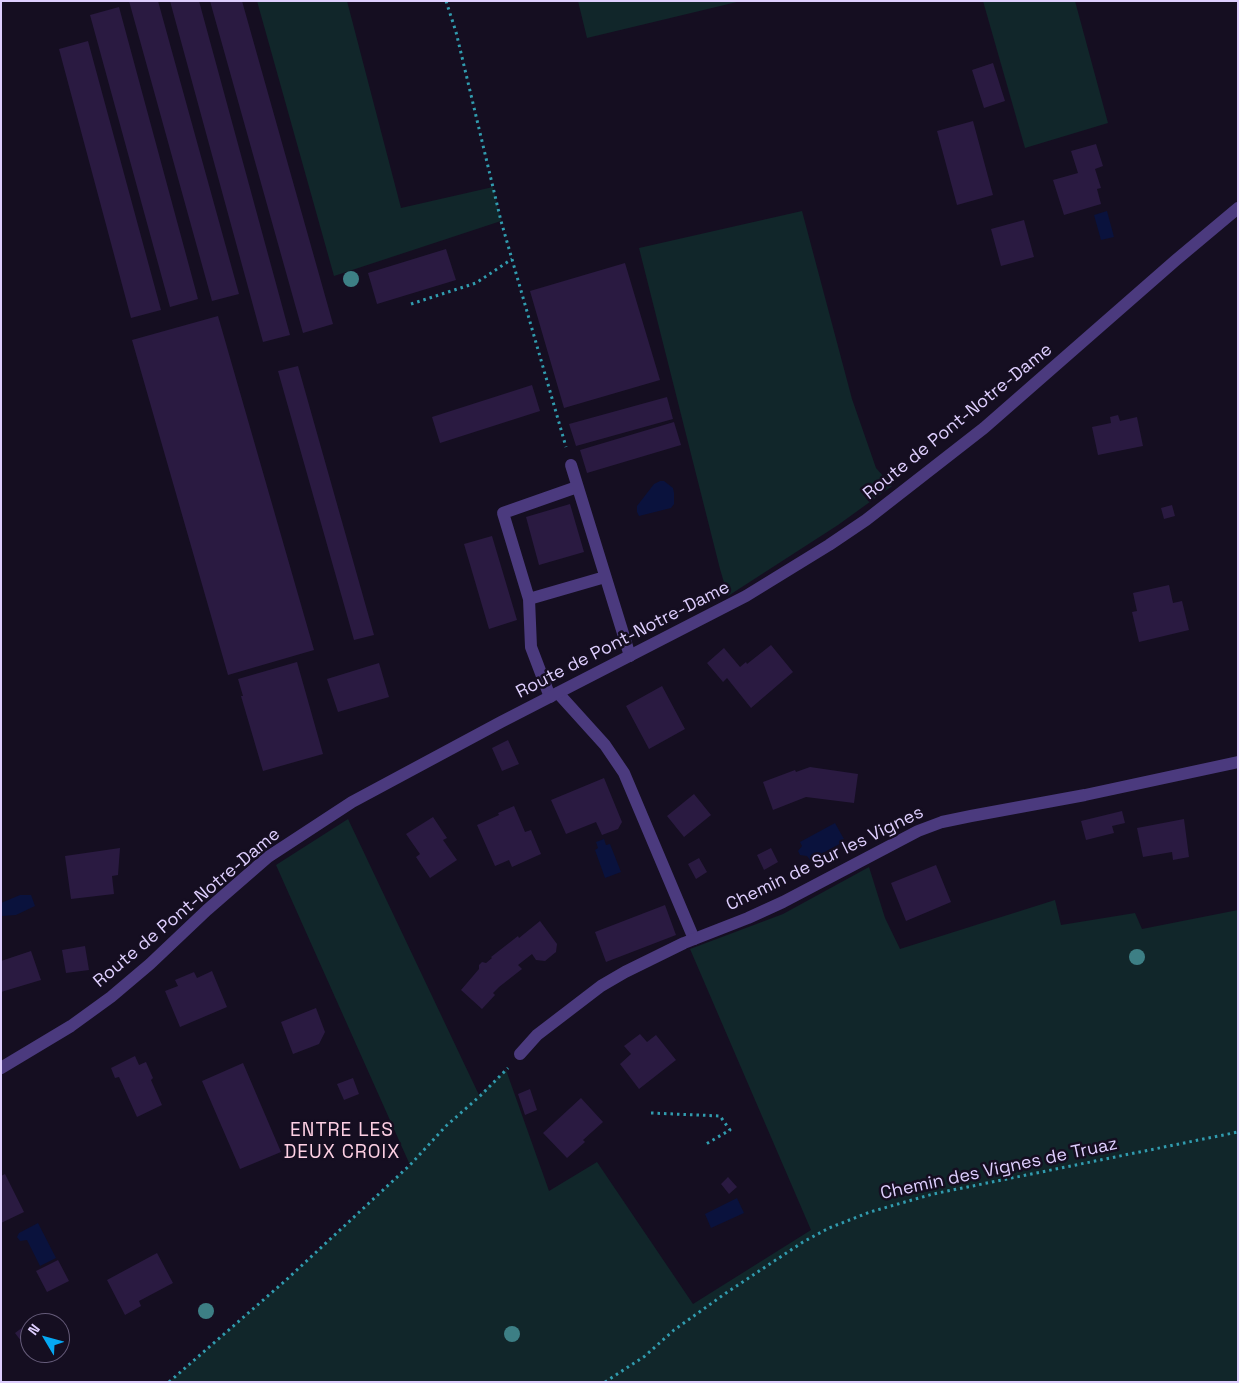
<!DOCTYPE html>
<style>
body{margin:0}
#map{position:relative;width:1239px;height:1383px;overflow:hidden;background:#150e21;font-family:"Space Grotesk",sans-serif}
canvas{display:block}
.frame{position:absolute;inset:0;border:2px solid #decefe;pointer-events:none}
.north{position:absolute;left:20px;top:1313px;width:50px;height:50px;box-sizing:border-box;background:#150e21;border:1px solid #655b79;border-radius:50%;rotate:307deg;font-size:14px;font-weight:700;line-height:20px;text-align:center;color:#decefe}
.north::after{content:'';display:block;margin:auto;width:18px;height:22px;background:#06a8f2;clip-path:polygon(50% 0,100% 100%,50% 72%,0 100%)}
</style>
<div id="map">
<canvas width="1239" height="1383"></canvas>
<div class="frame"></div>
<div class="north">N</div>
</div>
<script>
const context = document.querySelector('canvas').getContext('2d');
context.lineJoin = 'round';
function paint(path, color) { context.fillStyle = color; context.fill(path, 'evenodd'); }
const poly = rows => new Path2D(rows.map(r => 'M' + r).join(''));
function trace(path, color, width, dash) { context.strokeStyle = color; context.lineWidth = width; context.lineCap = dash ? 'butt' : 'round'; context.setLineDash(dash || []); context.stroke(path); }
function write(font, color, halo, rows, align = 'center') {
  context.font = font + ' "Space Grotesk",sans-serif'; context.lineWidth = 5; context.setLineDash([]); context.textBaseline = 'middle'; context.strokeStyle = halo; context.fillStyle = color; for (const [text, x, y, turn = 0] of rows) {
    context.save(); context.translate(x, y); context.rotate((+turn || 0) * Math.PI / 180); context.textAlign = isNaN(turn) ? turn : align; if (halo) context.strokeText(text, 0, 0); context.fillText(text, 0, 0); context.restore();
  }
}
paint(poly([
 [257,1,347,1,401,208,493,187,501,221,334,276],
 [578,1,741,1,587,38],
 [983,1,1075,1,1108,123,1025,148],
 [802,211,852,399,876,468,892,486,838,525,728,596,720,569,639,248],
 [348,819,479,1095,506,1070,549,1191,597,1162,693,1304,811,1230,690,949,783,914,869,867,885,918,900,949,1055,900,1061,925,1135,913,1142,929,1238,910,1238,1382,169,1382,285,1281,410,1165,276,865]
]), '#11262a');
paint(poly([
 [1107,211,1114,237,1101,240,1094,215],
 [660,481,664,481,673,488,674,493,674,504,671,508,639,516,637,512,637,506,654,484],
 [835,823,845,841,810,860,807,856,800,855,798,851,802,846,800,842],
 [604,839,606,845,610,844,621,872,605,878,595,850,598,848,596,842],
 [20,895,31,895,35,906,16,915,2,916,1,903],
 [737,1198,744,1213,711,1228,705,1214],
 [38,1223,56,1258,40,1266,27,1240,20,1241,17,1237,19,1233]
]), '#0a123d');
paint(poly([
 [129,1,158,1,239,294,212,301],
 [170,1,199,1,290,335,263,342],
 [210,1,242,1,333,324,303,333],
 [119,7,198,299,170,307,90,15],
 [88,41,161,310,131,318,59,49],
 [993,63,1005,101,984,108,972,70],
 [973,121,993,195,957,205,937,131],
 [1096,144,1103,166,1095,169,1101,188,1097,189,1101,204,1064,215,1053,180,1078,173,1071,151],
 [1024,220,1034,257,1001,266,991,229],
 [446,249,456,280,377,304,368,273],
 [625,263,660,380,564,408,530,291],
 [218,316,314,650,228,675,132,340],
 [298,366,374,635,354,640,278,371],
 [532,385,540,411,440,443,432,417],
 [667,397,673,419,576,446,569,424],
 [1118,415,1120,421,1137,417,1143,446,1098,455,1092,427,1111,423,1110,417],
 [674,422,681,445,587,473,580,450],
 [570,504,584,552,539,565,526,517],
 [1172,505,1175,516,1164,519,1161,508],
 [492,536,517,620,489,629,464,544],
 [1169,585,1173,603,1182,601,1189,630,1139,642,1132,612,1137,611,1133,593],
 [771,645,793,672,751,708,727,678,723,682,707,663,724,648,740,667,746,662,747,664],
 [297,662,323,754,263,771,241,696,243,696,238,679],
 [379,663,389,697,338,712,327,679],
 [662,686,685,729,649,749,626,706],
 [508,740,519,764,502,771,492,748],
 [810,767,858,774,854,803,806,797,773,810,763,782,795,770,796,772],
 [604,778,622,822,618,829,602,835,596,822,566,834,551,800],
 [694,794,711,815,684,837,667,816],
 [514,806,525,832,531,830,541,854,512,867,509,860,495,866,477,825,499,815,498,813],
 [1122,811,1125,823,1112,826,1114,833,1086,840,1081,821],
 [433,817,447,838,443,840,457,860,430,878,416,857,420,854,406,834],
 [1184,819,1189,857,1173,860,1172,852,1143,857,1137,828],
 [120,848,118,875,112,876,114,894,71,899,65,856],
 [771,848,778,862,764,870,757,855],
 [699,858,707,872,696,879,688,864],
 [936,865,951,902,906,921,891,883],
 [665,905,676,935,606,962,595,932],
 [540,921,557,944,556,952,545,961,536,960,532,954,518,965,522,969,499,987,493,993,495,995,482,1009,461,990,479,969,479,965,482,962,486,963,492,958,491,957,518,936,519,938],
 [85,946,89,970,66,973,62,950],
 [31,951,41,980,1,992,1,961],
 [212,971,227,1007,180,1027,165,991,178,986,175,980,194,972,197,978],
 [316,1008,325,1032,319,1044,293,1054,281,1022],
 [640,1034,647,1042,656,1035,676,1060,639,1089,620,1064,631,1054,624,1046],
 [135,1056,139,1065,146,1062,153,1078,151,1080,162,1105,137,1117,119,1077,115,1078,111,1068],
 [243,1063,281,1152,240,1169,202,1081],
 [353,1078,359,1094,344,1100,337,1084],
 [530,1089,537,1110,525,1115,518,1094],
 [581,1098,603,1122,583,1140,585,1142,567,1158,543,1133],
 [5,1174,24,1212,1,1223,1,1176],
 [728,1177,737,1187,729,1194,721,1184],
 [157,1253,173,1283,139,1301,141,1306,125,1315,107,1280],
 [58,1260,69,1281,47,1292,36,1271],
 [35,1318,38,1323,30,1323,30,1347,27,1349,15,1333]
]), '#2a1a41');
trace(poly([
 [446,1,456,32,501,221,566,447],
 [411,304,476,283,512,259],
 [651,1113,720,1116,730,1130,706,1144],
 [169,1382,285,1281,410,1165,446,1126,480,1096,508,1068],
 [605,1382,645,1356,674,1330,726,1293,803,1242,829,1228,870,1212,933,1194,1238,1132]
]), '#319caf', 3, [2.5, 4]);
trace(poly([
 [571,465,630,656],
 [577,487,503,513,529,599,605,577],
 [529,599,531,647,550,697],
 [558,693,605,745,624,773,694,939]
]), '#4b3a7e', 12);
trace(poly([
 [520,1054,537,1035,601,986,625,972,684,943,748,918,783,902,918,831,942,822,971,816,1085,795,1238,762],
 [1,1068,71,1026,111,997,150,964,207,910,268,857,352,802,501,722,746,596,829,545,866,520,984,428,1176,260,1238,208]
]), '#4b3a7e', 12);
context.fillStyle = '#3d7f85';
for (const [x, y] of [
 [351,279],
 [1137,957],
 [206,1311],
 [512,1334]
]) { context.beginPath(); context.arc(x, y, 8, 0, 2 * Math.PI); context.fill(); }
write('18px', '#decefe', '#150e21', [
 ["Route de Pont-Notre-Dame",958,422,-39],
 ["Route de Pont-Notre-Dame",623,640,-27],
 ["Chemin de Sur les Vignes",825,859,-26],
 ["Route de Pont-Notre-Dame",187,908,-40],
 ["Chemin des Vignes de Truaz",999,1169,-12]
]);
context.letterSpacing = '1px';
write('19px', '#fed0e4', '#150e21', [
 ["ENTRE LES",342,1131],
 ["DEUX CROIX",342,1153]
]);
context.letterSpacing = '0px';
</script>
